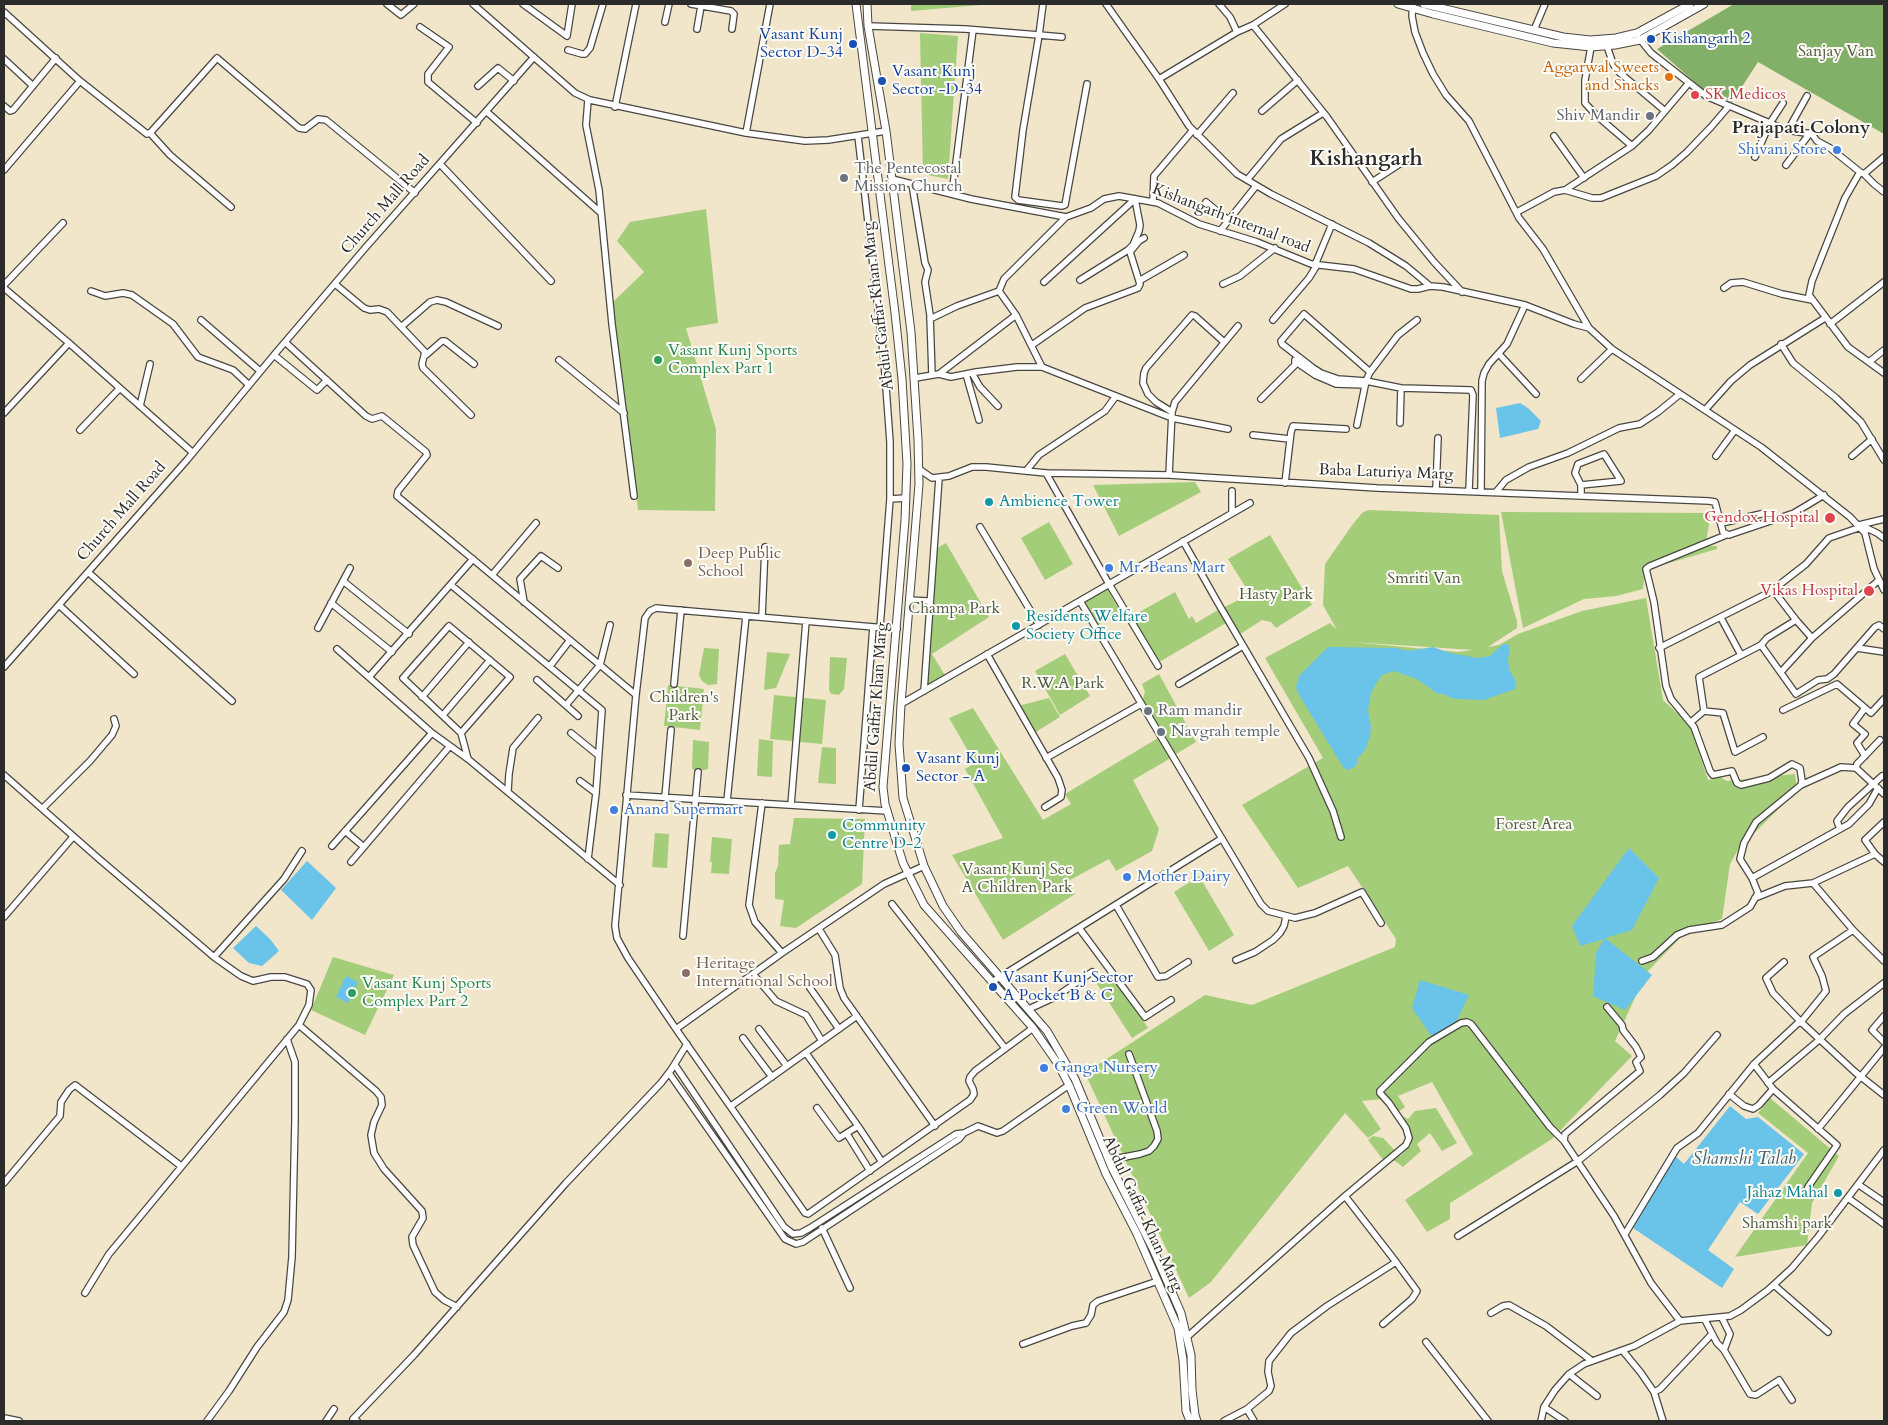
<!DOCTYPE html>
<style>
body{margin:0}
#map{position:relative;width:1888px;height:1425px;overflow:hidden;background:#f1e5ca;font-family:Cardo,serif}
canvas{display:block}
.frame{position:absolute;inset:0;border:5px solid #2b2b2b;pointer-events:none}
</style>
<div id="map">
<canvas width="1888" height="1425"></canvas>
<div class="frame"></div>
</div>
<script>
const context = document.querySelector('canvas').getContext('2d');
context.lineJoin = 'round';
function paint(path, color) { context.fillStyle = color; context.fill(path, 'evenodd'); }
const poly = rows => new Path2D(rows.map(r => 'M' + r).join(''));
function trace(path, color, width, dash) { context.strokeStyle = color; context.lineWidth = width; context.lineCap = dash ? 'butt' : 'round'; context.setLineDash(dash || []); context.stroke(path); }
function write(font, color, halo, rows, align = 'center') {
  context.font = font + ' Cardo,serif'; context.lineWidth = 4; context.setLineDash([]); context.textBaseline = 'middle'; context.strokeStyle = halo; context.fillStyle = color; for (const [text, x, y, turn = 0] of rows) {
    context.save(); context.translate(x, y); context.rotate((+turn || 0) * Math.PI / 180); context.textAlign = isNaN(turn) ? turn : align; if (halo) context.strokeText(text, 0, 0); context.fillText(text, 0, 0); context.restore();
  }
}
paint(poly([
 [911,4,992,4,911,11],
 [920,33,958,36,948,179,923,174],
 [706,209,718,323,686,328,716,429,715,511,638,510,612,303,644,272,617,241,630,222],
 [1195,482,1201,492,1119,536,1093,485],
 [1368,510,1499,515,1502,571,1517,621,1517,628,1488,647,1499,645,1518,634,1582,611,1646,598,1663,700,1690,725,1708,780,1721,777,1726,781,1795,774,1797,791,1739,848,1730,864,1722,919,1686,932,1647,972,1615,1041,1632,1056,1552,1139,1450,1203,1450,1219,1427,1232,1405,1200,1473,1154,1432,1082,1398,1096,1405,1107,1394,1115,1383,1099,1362,1101,1381,1129,1368,1138,1345,1113,1211,1282,1189,1298,1085,1073,1205,995,1252,1005,1395,947,1396,939,1348,866,1298,888,1242,805,1323,758,1265,658,1330,623,1337,630,1323,605,1325,564,1353,524,1362,513],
 [1351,642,1473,650,1458,652],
 [1501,512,1711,513,1706,542,1710,546,1717,546,1717,549,1645,570,1643,589,1616,596,1584,599,1523,628],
 [1049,522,1073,564,1045,580,1021,538],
 [1270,535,1312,605,1276,628,1271,622,1262,620,1237,636,1221,609,1250,594,1228,559],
 [946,543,989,617,932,654,946,677,923,691,932,551],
 [1106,587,1120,611,1093,628,1079,604],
 [1175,592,1189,619,1192,616,1196,623,1218,610,1226,623,1154,665,1127,619],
 [704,648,719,649,717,684,708,685,702,681,699,675],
 [767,652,790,654,776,688,764,690],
 [1065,654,1090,696,1060,715,1035,671],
 [830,657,847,658,844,689,839,695,831,694,829,690],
 [1159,674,1196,742,1171,757,1141,707,1145,692,1142,684],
 [668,685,704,689,700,730,664,726],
 [774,695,826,700,822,744,770,739],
 [1049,698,1060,717,1031,735,1014,707],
 [973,708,1043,820,1071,804,1065,794,1158,738,1171,758,1133,780,1159,829,1152,851,1116,871,1109,859,1068,881,1075,894,1003,940,952,855,1003,838,965,769,975,763,949,718],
 [759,739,773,741,772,777,757,776],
 [693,740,709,742,708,769,699,771,692,769],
 [822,747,836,748,836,784,818,783],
 [794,818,865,819,862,884,796,928,780,926,784,900,775,899,775,873,778,866,779,845,790,844],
 [655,833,669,834,667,868,652,867],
 [712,837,732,839,729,874,711,873,712,862,710,862],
 [1199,876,1234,935,1209,951,1174,892],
 [333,957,394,975,365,1035,311,1010],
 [1112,974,1148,1028,1132,1038,1097,984],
 [1770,1098,1839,1156,1812,1203,1807,1245,1735,1257,1808,1153,1758,1113],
 [1436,1108,1457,1143,1442,1151,1430,1133,1417,1144,1421,1151,1403,1167,1395,1161,1384,1161,1368,1140,1373,1136,1383,1138,1400,1156,1411,1145,1398,1122,1400,1115,1408,1119,1415,1111]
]), '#a4cd79');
paint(poly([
 [1734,4,1884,4,1884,134,1758,62,1732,102,1707,93,1657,49]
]), '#83b069');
paint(poly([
 [1520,403,1528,408,1541,421,1538,429,1500,438,1496,408],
 [1503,644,1508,644,1510,649,1508,658,1509,670,1515,679,1515,689,1484,700,1459,699,1451,698,1444,694,1438,694,1417,679,1394,671,1382,675,1377,682,1371,693,1368,710,1371,727,1370,737,1365,750,1357,759,1357,764,1353,768,1347,770,1343,767,1298,693,1296,687,1299,676,1328,647,1396,648,1408,651,1433,647,1450,653,1477,658,1490,656],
 [1629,848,1659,878,1632,930,1605,938,1652,975,1625,1010,1593,996,1596,953,1604,939,1580,946,1572,926],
 [307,861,336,888,312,920,281,890],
 [256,926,270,939,279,951,262,966,249,963,233,948],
 [346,976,358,982,348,1003,336,997],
 [1420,980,1469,995,1455,1024,1432,1037,1412,1008],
 [1730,1106,1746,1119,1758,1117,1804,1154,1758,1214,1740,1202,1708,1250,1734,1269,1722,1288,1633,1228,1675,1156,1684,1164]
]), '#6ac3e8');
const minor = poly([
 [387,4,401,15,414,4],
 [473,4,575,93,590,100,746,133,805,141,828,140,886,131],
 [523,4,567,36,572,4],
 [691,4,731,11,734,14,732,29],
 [1043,4,1039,35,1062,37],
 [1106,4,1159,79,1189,126,1237,174,1271,194,1369,243,1406,266,1430,286],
 [1413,4,1412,16,1415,32,1423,53,1433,74,1446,95,1469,121,1519,218,1543,249,1589,328,1612,349,1761,447,1850,517,1865,533,1874,569,1884,590],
 [4,12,80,81,147,134,151,132,217,58,299,128,305,129,318,119,326,120,415,193],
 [665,22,669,4],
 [1253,25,1327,117,1398,218,1434,262,1462,292],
 [868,26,965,29,1039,35,1023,130,1015,197,1018,200,1062,206,1065,205,1087,84],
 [420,27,449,47,428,74,428,82,477,123],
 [697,29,701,6],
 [1534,30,1545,4],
 [1237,32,1253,25,1285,4],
 [1639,38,1651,53,1706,96,1786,130,1812,134,1817,141,1830,148,1860,172,1864,174,1874,184,1884,192],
 [1607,46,1613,64,1620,73,1665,111],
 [1591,47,1585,80,1585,103,1596,115,1632,146],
 [568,50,582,54,585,54,590,48,603,4],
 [4,59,33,86],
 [1159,79,1237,32,1230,17,1219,4],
 [478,86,498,68,514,81],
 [588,100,586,125,599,190,612,324,634,496],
 [4,106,10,111,13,110,56,58],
 [615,107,636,4],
 [1262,111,1298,80],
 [487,112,601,213],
 [1788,130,1807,96],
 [150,133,170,155,231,207],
 [746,133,770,4],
 [1197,135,1233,93],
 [858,136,884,360,890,442,890,499,880,627],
 [1554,136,1584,178],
 [1755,157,1770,123,1783,103],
 [440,164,551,281],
 [1786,165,1810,133],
 [4,170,80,81],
 [1860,172,1845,198,1812,281,1809,295,1848,347,1884,373],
 [1864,174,1884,157],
 [892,179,971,199,1066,217],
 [1247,180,1281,139,1323,113],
 [1372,182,1412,156],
 [912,184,925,263,928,270,925,282,930,315,932,375],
 [1565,190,1592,198,1601,198,1656,176,1672,165,1687,152,1711,127,1729,106],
 [952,194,973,30],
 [1153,202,1154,176,1193,130],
 [1206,202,1228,220],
 [1517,212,1554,192,1565,190,1632,146,1649,130,1688,84],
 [1220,231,1256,186],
 [1315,265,1332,224],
 [1080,280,1128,250,1133,245,1139,231,1140,225,1135,199],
 [1139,281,1184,255],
 [1044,282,1135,199],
 [335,284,364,308,370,310,379,309,387,312,425,352,422,364,423,368,471,415],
 [1223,284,1240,276,1275,248],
 [4,285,63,223],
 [4,288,69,343,192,452],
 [1724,288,1731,283,1743,282,1782,294,1812,300],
 [91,291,105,296,123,293,132,295,173,324,198,357,233,370,249,385],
 [999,291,1004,279,1066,217,1091,208,1104,199,1119,196,1158,203,1199,224,1257,242,1311,264,1354,269,1411,289,1418,289,1430,286,1443,287,1525,305,1574,324,1589,328],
 [999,291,1016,315,1042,367],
 [930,319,957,306,999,291],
 [201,320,260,371],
 [1273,320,1309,278,1317,265],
 [1830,324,1884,282],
 [401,327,430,302,437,300,446,302,498,326],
 [285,342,366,416,372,419,382,416,426,452,427,455,398,491,397,496,636,695],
 [1781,344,1793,363,1836,398,1861,422,1884,460],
 [1032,345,1085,308,1138,288,1140,284,1130,252,1139,241,1144,238],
 [1499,354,1536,394],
 [274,355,317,390,327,380],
 [426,355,442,341,445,341,474,364],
 [559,360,624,413],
 [1296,362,1315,375,1336,384,1365,385],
 [1869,362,1884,350],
 [1370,372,1304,314,1281,341,1282,344,1313,368,1321,373,1338,379,1366,381,1401,388,1471,390,1473,395,1469,490],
 [972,373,980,387,998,406],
 [939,374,1016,315],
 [966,374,979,420],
 [915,378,939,374,951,377,976,372,1017,367,1042,367,1172,418,1228,429],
 [1581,379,1612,349],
 [1261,399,1295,365,1295,360],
 [140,406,150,364],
 [1705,410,1731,381,1750,365,1825,318],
 [1172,412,1156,402,1148,394,1143,383,1144,373,1146,368,1192,315,1195,316,1224,342],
 [4,413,69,343],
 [1400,423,1401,388],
 [1357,425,1366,381,1370,372,1398,335,1417,320],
 [80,430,119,389],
 [1253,435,1290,439],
 [1716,456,1735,430],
 [1852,456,1872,439],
 [919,469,932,478,949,476,972,467,986,467,1046,473,1169,475,1377,488,1709,501,1715,502,1723,532,1729,535,1794,513,1824,495],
 [1026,471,1039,455,1105,411,1116,396],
 [1046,473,1109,584,1158,666],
 [1169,475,1172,412,1175,402,1238,326],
 [1285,483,1291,432,1293,426,1346,429],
 [1581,485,1621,481,1604,454,1578,464,1575,473,1581,485,1581,496],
 [1436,489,1438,438],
 [1232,491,1232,513],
 [1481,491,1482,381,1484,373,1489,364,1507,344,1525,305],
 [1496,492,1506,480,1529,467,1568,453,1619,428,1640,424,1658,412,1680,394],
 [890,499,906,498],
 [1722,523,1765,513,1769,515],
 [1859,525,1884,519],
 [1860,525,1877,533,1884,538],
 [980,527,1039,625],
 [1183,541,1218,603,1309,758,1333,811,1341,837],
 [88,572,232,701],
 [492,575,536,523],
 [343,581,409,634],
 [451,585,602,710,596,793,588,859],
 [1773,590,1796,620,1812,638],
 [909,600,927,601],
 [1080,601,1261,904,1268,911,1295,918,1315,913,1362,892,1381,923],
 [524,602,520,579,541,556,558,568],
 [331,603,392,652],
 [59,605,134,674],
 [762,617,765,547],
 [1721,618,1741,655],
 [318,628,350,568],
 [897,629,666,609,656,608,650,611,645,618,636,695,615,926,617,938,628,958,676,1029,805,1213,808,1214,970,1100,974,1094,973,1089,969,1081,970,1077,975,1071,1033,1028],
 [1761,645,1796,694,1818,680,1827,679,1834,674,1875,627,1879,625,1884,629],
 [1659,648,1770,592,1806,564,1829,538,1861,527],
 [1857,648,1884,652],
 [337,649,432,733,468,759,620,885],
 [987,654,1058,778,1062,790,1061,797,1045,807],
 [550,666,570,640],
 [4,667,187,460,274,355,366,247,534,57],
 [1781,672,1812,638,1879,580],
 [369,677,473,559],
 [537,680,578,716],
 [674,684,681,610],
 [1179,684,1243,646],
 [924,691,939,478],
 [422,697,469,642],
 [901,704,1250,503],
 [566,705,600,665,610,625],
 [1865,708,1853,724,1865,734,1857,743,1865,756],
 [1783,710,1837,684,1871,713,1884,699],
 [1704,711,1699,677,1761,645,1767,638,1796,620],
 [443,715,490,660],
 [1691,722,1704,711,1723,713,1735,752,1763,737],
 [461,733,510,677,449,626,403,678,461,733,468,759],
 [571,733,598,755],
 [1880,740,1857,764,1856,768,1884,794],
 [1046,758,1141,704],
 [4,775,98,858,214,957,241,976,253,981,271,977,285,977,307,984,311,990,309,1005,299,1025,109,1254,85,1293],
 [580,781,596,793],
 [1801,785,1841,767,1856,768],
 [508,791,509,774,513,748,538,718],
 [626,795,887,811],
 [665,797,671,730],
 [727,801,746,616],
 [762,803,749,905,755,922,782,953],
 [791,805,806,621],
 [43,808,90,761,112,735,116,726,114,719],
 [859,810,873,627],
 [1840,829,1837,821,1848,807,1882,776],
 [345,831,364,847],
 [332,846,432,733],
 [1875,854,1865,840,1884,822],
 [351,862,450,746],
 [1752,878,1849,824,1869,804,1878,788],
 [1813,883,1875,854,1884,862],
 [1755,898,1785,886,1813,883,1853,930,1884,961],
 [892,904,1005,1048],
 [1116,905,1158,977,1166,976,1188,962],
 [4,917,73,837],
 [1079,928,1145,1017,1171,1000],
 [819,929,835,955,840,988,844,998,935,1126],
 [683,936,698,772],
 [214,957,284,879,302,851],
 [1236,960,1255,952,1273,940,1280,933,1284,926,1286,917],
 [1642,961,1653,957,1677,935,1689,930,1722,925,1750,907,1758,893,1752,878,1740,859,1744,843,1756,822,1801,785,1802,781,1800,768,1792,764,1769,778,1741,785,1737,783,1732,771,1713,775,1710,771,1694,727,1671,699,1666,686,1654,602,1646,569,1650,566,1726,535],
 [1784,962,1766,978,1773,993,1801,1022,1826,991,1822,976,1813,957,1853,930],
 [753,974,776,1001,806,1015,822,1041],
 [992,982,1221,839],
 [810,988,839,1029],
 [1607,1007,1622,1025,1623,1030,1636,1047,1641,1057,1636,1062,1640,1071,1578,1123,1565,1134,1564,1141,1614,1216,1651,1283,1680,1321],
 [1029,1009,1057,996,1092,972],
 [1884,1016,1872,1030,1884,1042],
 [299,1025,376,1091,381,1097,382,1105,374,1122,371,1135,374,1153,384,1169,422,1211,423,1218,412,1237,413,1245,435,1292,444,1300,457,1307],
 [676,1029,782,953,884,884,924,866],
 [759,1029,787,1066],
 [743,1038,772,1077],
 [806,1053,858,1126,882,1162],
 [1754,1064,1773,1089,1837,1145,1808,1187],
 [675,1065,784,1227,793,1234,801,1233,810,1228,956,1134,964,1133],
 [669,1073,785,1239,796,1244,803,1242,959,1139,964,1133,978,1126,997,1133,1003,1131,1069,1085],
 [1768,1083,1819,1040,1844,1014,1884,983],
 [1729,1094,1744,1106,1753,1109,1759,1105,1773,1089],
 [731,1106,857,1016],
 [817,1108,839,1138,858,1126],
 [1818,1129,1884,1048],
 [847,1134,870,1171],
 [1109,1160,1140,1154,1149,1151,1154,1146,1158,1139,1157,1131,1129,1054],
 [4,1183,60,1116,61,1102,69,1090,75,1085,181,1166],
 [1859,1185,1884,1202],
 [1848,1198,1884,1224],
 [822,1228,850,1288],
 [1625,1234,1677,1148,1698,1133,1754,1064,1798,1023,1802,1023,1855,1072,1884,1095],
 [1458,1236,1578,1161,1660,1095,1684,1073,1717,1035],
 [1774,1285,1828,1332],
 [1491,1313,1503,1306,1509,1305,1516,1309,1546,1326,1592,1361],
 [1722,1318,1730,1334,1724,1350,1750,1394,1756,1395,1779,1380,1792,1400],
 [1705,1320,1717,1343,1724,1350],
 [1383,1324,1412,1299,1417,1291,1396,1262],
 [1187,1337,1345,1196,1406,1145,1409,1138,1406,1128,1389,1103,1380,1093,1380,1091,1429,1042,1461,1023,1467,1022,1471,1024,1550,1127,1564,1141],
 [1426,1342,1488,1421],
 [1023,1344,1072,1326,1086,1323,1091,1315,1093,1305,1098,1301,1158,1281],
 [1623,1351,1641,1373,1654,1392,1663,1421],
 [1569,1374,1597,1396],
 [1654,1392,1660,1389,1712,1334],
 [1544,1407,1565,1421],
 [1247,1409,1254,1421],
 [4,1418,19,1421],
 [207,1421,229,1391,257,1347,284,1312,288,1300,292,1257,295,1120,295,1062,287,1039],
 [326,1421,334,1409],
 [357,1421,353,1419,414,1355,566,1183,661,1083,671,1070,687,1044],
 [1224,1421,1247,1409,1269,1391,1271,1386,1268,1372,1269,1361,1291,1333,1327,1306,1396,1262,1345,1196],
 [1541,1421,1544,1407,1555,1390,1569,1374,1584,1364,1634,1346,1680,1321,1730,1316,1741,1310,1768,1290,1792,1268,1818,1237,1884,1150]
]);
const major = poly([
 [856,4,895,313,902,379,907,464,905,520,883,787,885,804,903,863,924,905,1033,1028,1058,1064,1069,1085,1106,1174,1137,1234,1178,1328,1183,1360,1186,1411,1190,1421],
 [867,4,868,26,886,131,911,332,918,440,919,484,901,704,899,744,903,798,924,866,943,906,961,932,1047,1031,1075,1079,1112,1168,1154,1251,1181,1313,1191,1355,1192,1390,1195,1415,1197,1421],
 [1398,4,1433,14,1553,43,1591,47,1615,45,1640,40,1704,4],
 [1424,4,1563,37,1590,40,1616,38,1637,33,1690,4]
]);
trace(minor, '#494743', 8);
trace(major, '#494743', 9);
trace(minor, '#fff', 5.5);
trace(major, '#fff', 7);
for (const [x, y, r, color] of [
 [1651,39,5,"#1a4fb4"],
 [853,44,5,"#1a4fb4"],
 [1669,77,5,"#e8710a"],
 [882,81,5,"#1a4fb4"],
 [1695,95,5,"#e0444e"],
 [1650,116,5,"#6b7280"],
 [1837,150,5,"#3f7fe0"],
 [844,178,5,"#6b7280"],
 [658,360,5,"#2e9e5b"],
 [989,502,5,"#0f9aa8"],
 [1830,518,6,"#e0444e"],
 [688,563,5,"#8d6e63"],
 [1109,568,5,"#3f7fe0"],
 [1869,591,6,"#e0444e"],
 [1016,626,5,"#0f9aa8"],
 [1148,711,5,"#6b7280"],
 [1161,732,5,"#6b7280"],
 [906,768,5,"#1a4fb4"],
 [614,810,5,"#3f7fe0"],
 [832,835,5,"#0f9aa8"],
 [1127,877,5,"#3f7fe0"],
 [686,973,5,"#8d6e63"],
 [993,987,5,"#1a4fb4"],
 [352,993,5,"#2e9e5b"],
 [1044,1068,5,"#3f7fe0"],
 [1066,1109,5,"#3f7fe0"],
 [1838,1193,5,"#0f9aa8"]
]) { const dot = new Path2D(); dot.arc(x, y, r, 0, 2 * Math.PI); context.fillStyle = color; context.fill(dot); trace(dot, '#fdfcf7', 2); }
write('16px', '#164399', '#fdfcf7', [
 ["Vasant Kunj",843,35,"right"],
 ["Sector D-34",843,53,"right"],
 ["Kishangarh 2",1661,39],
 ["Vasant Kunj",892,72],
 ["Sector -D-34",892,90],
 ["Vasant Kunj",916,759],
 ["Sector - A",916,777],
 ["Vasant Kunj Sector",1003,978],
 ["A Pocket B & C",1003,996]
], 'left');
write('16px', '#4f5c42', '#fdfcf7', [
 ["Sanjay Van",1836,52],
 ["Smriti Van",1424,579],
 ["Hasty Park",1276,595],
 ["Champa Park",954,609],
 ["R.W.A Park",1063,684],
 ["Children's",684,698],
 ["Park",684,716],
 ["Forest Area",1534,825],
 ["Vasant Kunj Sec",1017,870],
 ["A Children Park",1017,888],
 ["Shamshi park",1787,1224]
]);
write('16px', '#c56008', '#fdfcf7', [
 ["Aggarwal Sweets",1659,68],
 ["and Snacks",1659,86]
], 'right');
write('16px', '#be3a42', '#fdfcf7', [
 ["SK Medicos",1705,95,"left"],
 ["Gendox Hospital",1819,518],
 ["Vikas Hospital",1858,591]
], 'right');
write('16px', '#5b616d', '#fdfcf7', [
 ["Shiv Mandir",1640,116,"right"],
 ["The Pentecostal",854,169],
 ["Mission Church",854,187],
 ["Ram mandir",1158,711],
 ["Navgrah temple",1171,732]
], 'left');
write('16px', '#366cbe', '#fdfcf7', [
 ["Shivani Store",1827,150,"right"],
 ["Mr. Beans Mart",1119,568],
 ["Anand Supermart",624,810],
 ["Mother Dairy",1137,877],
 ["Ganga Nursery",1054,1068],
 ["Green World",1076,1109]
], 'left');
write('16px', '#2b2b2b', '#fdfcf7', [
 ["Church Mall Road",386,205,-49],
 ["Kishangarh internal road",1231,219,21],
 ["Abdul Gaffar Khan Marg",879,306,-97],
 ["Baba Laturiya Marg",1386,473,2],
 ["Church Mall Road",122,512,-49],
 ["Abdul Gaffar Khan Marg",877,707,-86],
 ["Abdul Gaffar Khan Marg",1142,1214,65]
]);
write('16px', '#27864d', '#fdfcf7', [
 ["Vasant Kunj Sports",668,351],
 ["Complex Part 1",668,369],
 ["Vasant Kunj Sports",362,984],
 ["Complex Part 2",362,1002]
], 'left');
write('16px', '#0d838f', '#fdfcf7', [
 ["Ambience Tower",999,502],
 ["Residents Welfare",1026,617],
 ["Society Office",1026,635],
 ["Community",842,826],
 ["Centre D-2",842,844],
 ["Jahaz Mahal",1828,1193,"right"]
], 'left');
write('16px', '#785e54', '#fdfcf7', [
 ["Deep Public",698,554],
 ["School",698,572],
 ["Heritage",696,964],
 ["International School",696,982]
], 'left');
write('bold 18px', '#2b2b2b', '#fdfcf7', [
 ["Prajapati Colony",1801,129]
]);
write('italic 18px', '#41606d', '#fdfcf7', [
 ["Shamshi Talab",1744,1160]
]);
write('bold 21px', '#2b2b2b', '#fdfcf7', [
 ["Kishangarh",1366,160]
]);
</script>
